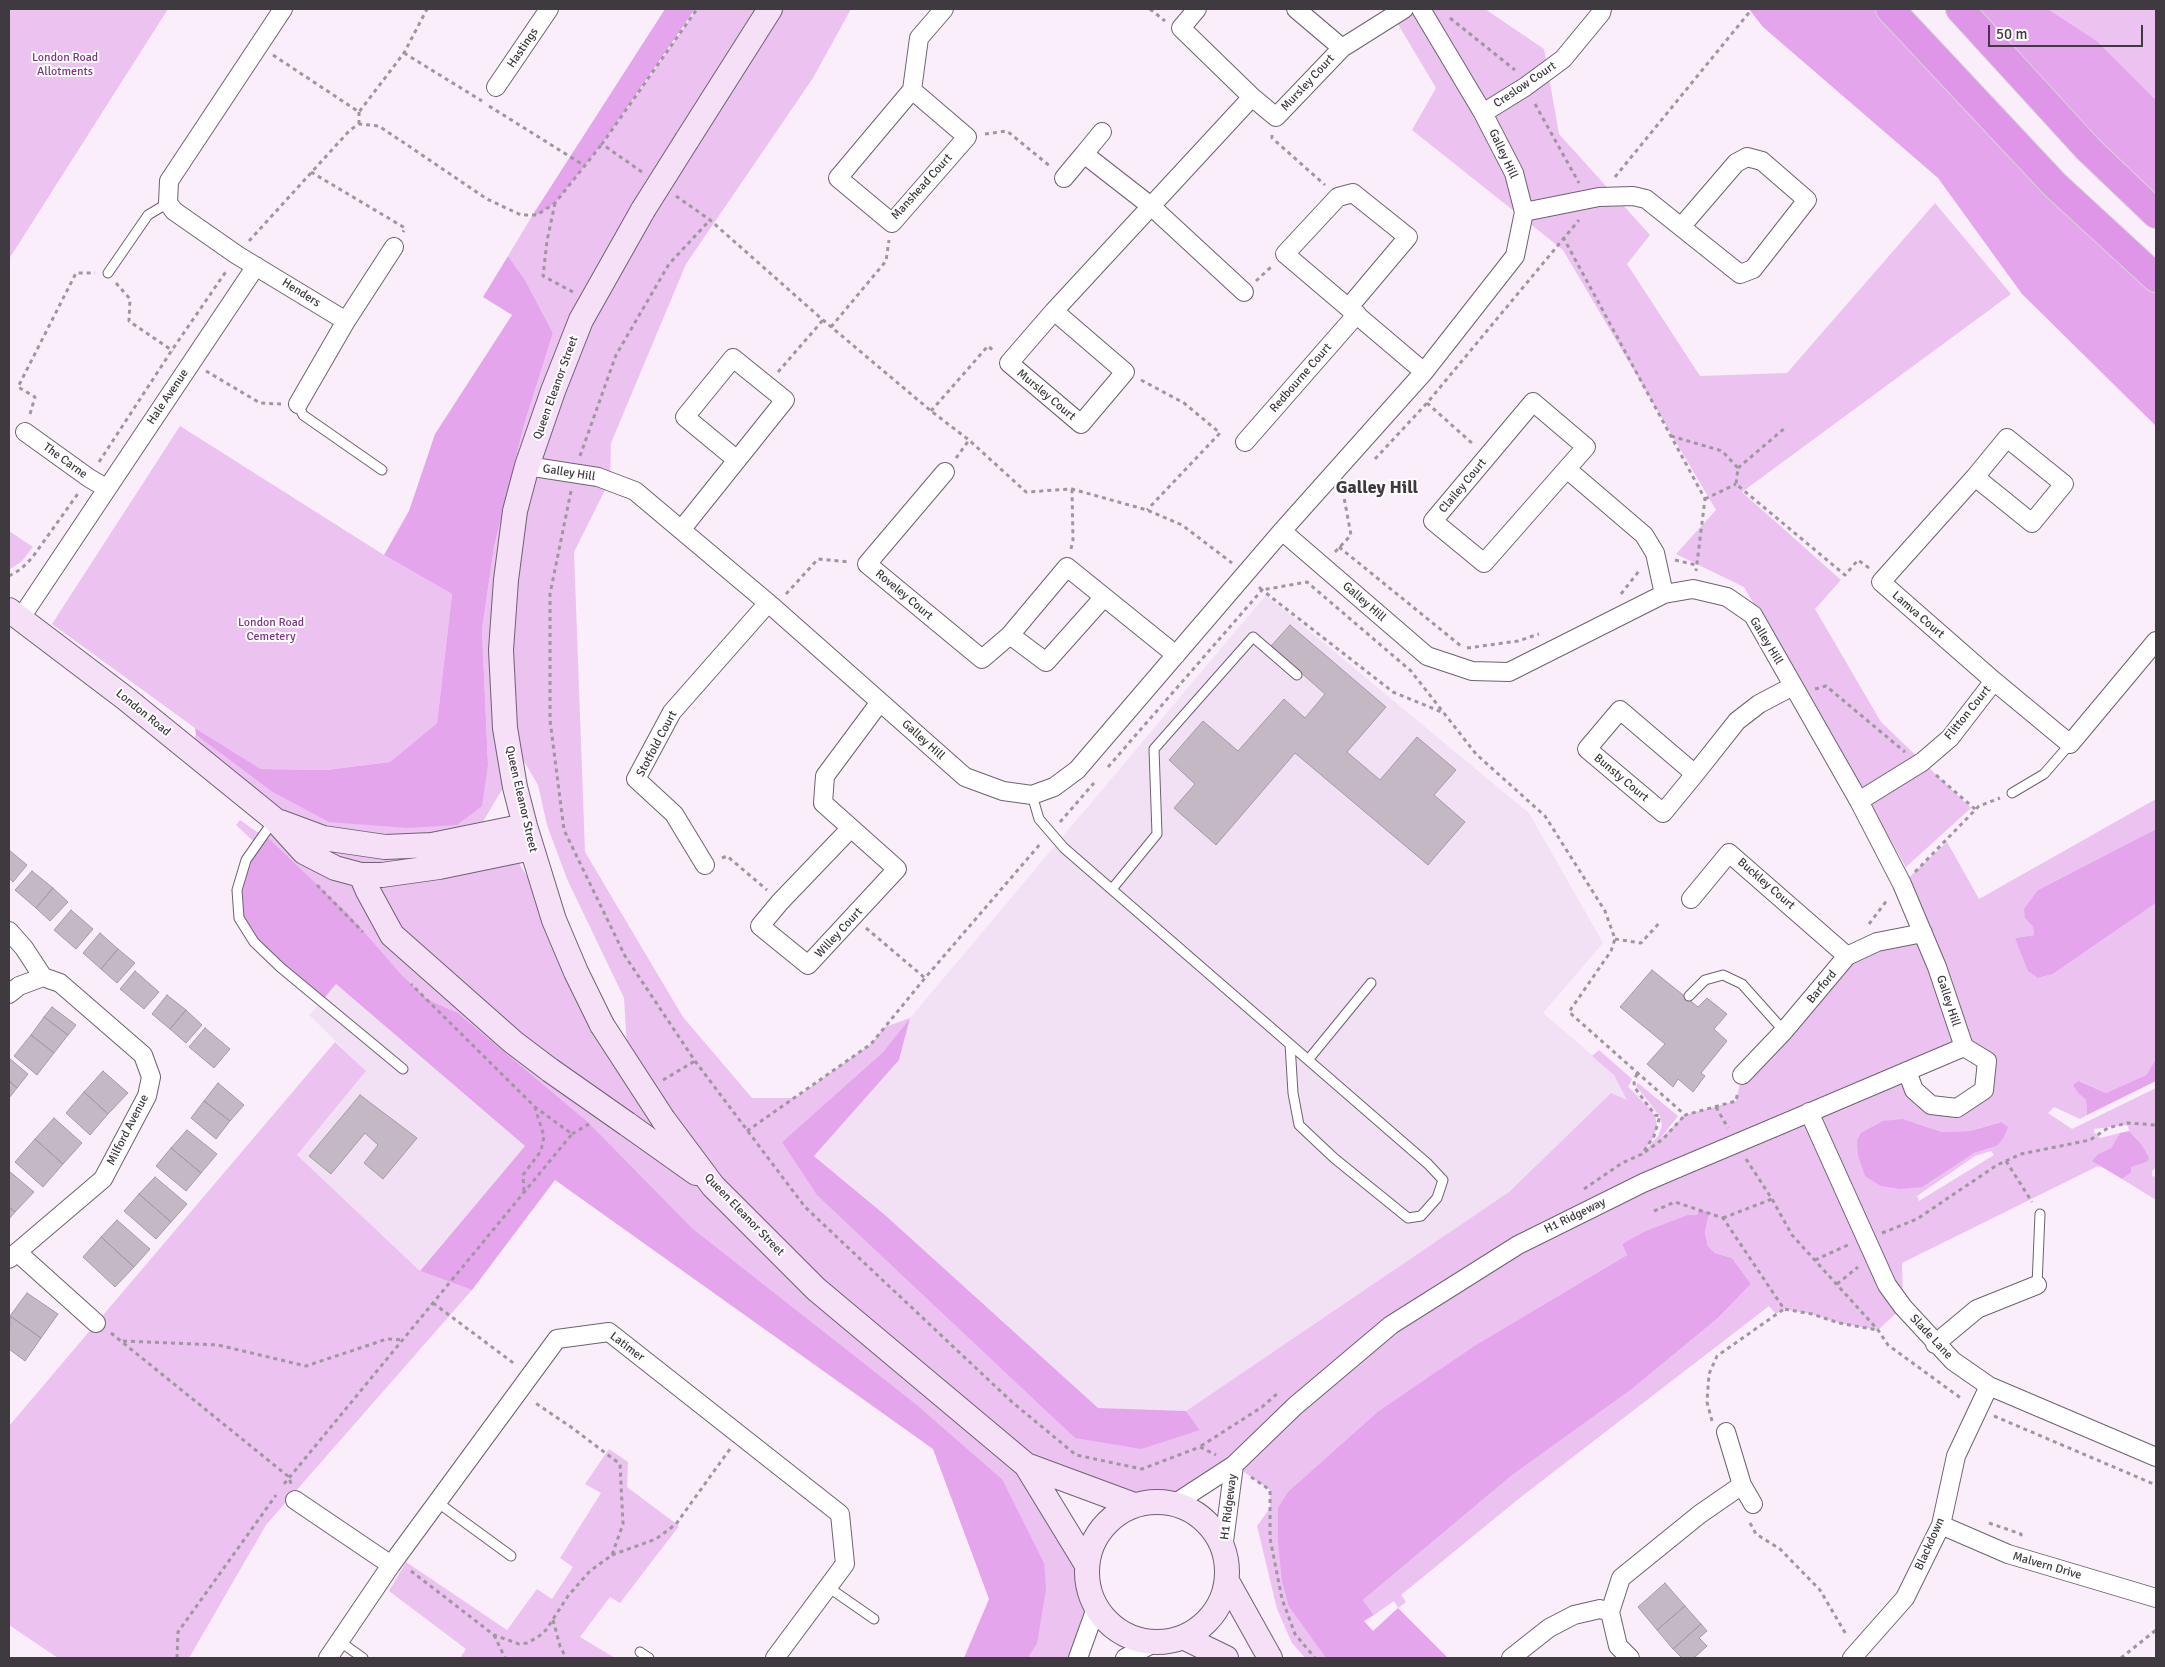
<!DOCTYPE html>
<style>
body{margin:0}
#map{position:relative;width:2165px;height:1667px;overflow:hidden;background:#faeefb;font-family:Signika,sans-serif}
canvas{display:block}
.frame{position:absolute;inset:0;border:10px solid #3f3a40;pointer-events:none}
.scale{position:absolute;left:1988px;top:25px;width:155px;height:22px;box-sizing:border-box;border:2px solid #3f3a40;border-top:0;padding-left:6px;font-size:15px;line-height:18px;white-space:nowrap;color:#3f3a40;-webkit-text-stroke:4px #fff;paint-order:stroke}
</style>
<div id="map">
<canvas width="2165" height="1667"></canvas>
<div class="frame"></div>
<div class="scale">50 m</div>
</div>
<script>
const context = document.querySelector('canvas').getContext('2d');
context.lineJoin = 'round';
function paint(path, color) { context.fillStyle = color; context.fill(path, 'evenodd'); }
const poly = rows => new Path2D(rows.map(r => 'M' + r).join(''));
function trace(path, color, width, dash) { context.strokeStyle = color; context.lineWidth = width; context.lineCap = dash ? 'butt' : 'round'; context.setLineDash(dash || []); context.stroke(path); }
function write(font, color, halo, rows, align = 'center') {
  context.font = font + ' Signika,sans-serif'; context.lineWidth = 4; context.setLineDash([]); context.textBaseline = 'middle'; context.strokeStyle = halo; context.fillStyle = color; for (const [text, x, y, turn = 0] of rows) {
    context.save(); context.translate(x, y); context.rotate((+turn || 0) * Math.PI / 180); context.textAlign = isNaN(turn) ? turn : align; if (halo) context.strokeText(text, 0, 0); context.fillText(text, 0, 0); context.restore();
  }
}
paint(poly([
 [1266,595,1529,813,1603,943,1543,1013,1662,1115,1610,1094,1509,1192,1186,1411,1098,1409,885,1215,814,1155,899,1060,910,1018],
 [336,984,525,1146,420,1271,297,1155,366,1071,309,1015]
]), '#f2e1f4');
paint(poly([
 [9,9,168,9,9,259],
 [697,9,851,9,813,78,686,264,611,443,610,480,574,552,585,852,683,1017,752,1098,795,1098,871,1044,885,1027,910,1018,883,1052,782,1142,1075,1438,1200,1430,1186,1411,1509,1192,1611,1093,1627,1100,1614,1075,1592,1056,1599,1050,1632,1079,1628,1087,1655,1115,1657,1126,1654,1136,1644,1152,1658,1136,1662,1126,1660,1116,1636,1086,1638,1083,1678,1116,1659,1140,1685,1115,1736,1101,1742,1075,1847,956,1923,933,1902,884,1947,842,1979,899,2156,799,2156,829,2038,890,2025,918,2033,927,2034,935,2015,938,2038,978,2053,974,2156,903,2156,1059,2146,1075,2106,1093,2080,1081,2079,1094,2086,1100,2087,1115,2080,1119,2054,1107,2048,1113,2072,1129,2156,1088,2156,1167,2152,1171,2152,1176,2156,1177,2156,1200,2122,1179,2131,1173,2131,1167,2147,1162,2142,1145,2129,1131,2128,1126,2124,1125,2094,1129,2094,1132,2100,1138,2120,1133,2111,1148,2098,1154,2093,1161,2101,1166,2096,1167,1902,1263,1903,1307,1878,1330,1839,1323,1812,1314,1784,1309,1776,1314,1769,1306,1521,1497,1401,1595,1406,1602,1398,1608,1394,1601,1374,1615,1363,1600,1511,1476,1632,1389,1718,1318,1751,1284,1732,1258,1715,1253,1708,1246,1705,1233,1709,1213,1699,1209,1697,1215,1622,1244,1627,1255,1474,1346,1380,1410,1289,1607,1326,1658,1305,1658,1292,1643,1277,1609,1257,1526,1270,1508,1270,1490,1234,1465,1174,1504,1147,1502,1134,1505,1027,1465,1087,1565,1087,1580,1096,1608,1078,1658,1028,1658,1037,1644,1002,1479,916,1404,692,1228,588,1122,458,1013,427,999,401,974,353,919,252,840,236,825,240,820,257,832,380,854,419,859,381,866,364,900,526,1037,417,943,397,922,379,885,517,860,554,920,628,1064,624,998,567,879,547,825,538,785,505,729,503,788,481,825,439,836,387,838,344,833,305,821,281,810,192,743,196,735,271,791,488,764,482,630,494,547,524,425,553,333,525,280,508,256,532,216,537,215,555,203,602,144],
 [1964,1048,1987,1061,1984,1090,1957,1108,1914,1090,1907,1071],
 [1903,1119,1942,1132,1970,1131,2000,1122,1997,1146,1974,1153,1953,1165],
 [1991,1151,1994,1155,1919,1201,1917,1196,1975,1156],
 [1389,9,1485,9,1544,49,1559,134,1650,235,1627,264,1700,376,1787,373,1935,203,2011,294,1742,492,1841,580,1815,609,1881,722,1971,808,1906,867,1744,587,1676,554,1716,510,1563,250,1412,130,1436,88],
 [2048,9,2156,9,2156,100,2097,41],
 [180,426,384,555,452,594,437,723,390,762,326,770,261,769,195,728,52,624],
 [9,531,33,547,22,561,9,570],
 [335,1042,366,1071,297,1155,420,1271,472,1290,266,1525,189,1658,58,1658,9,1625,9,1426],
 [609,1449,628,1462,627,1487,679,1526,620,1603,610,1597,580,1637,615,1658,460,1658,466,1649,389,1591,406,1562,507,1630,537,1589,552,1599,573,1567,560,1558,601,1493,585,1484]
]), '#ebc2f0');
paint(poly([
 [665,9,695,9,602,144,555,203,537,215,532,216],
 [1749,9,1890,9,2156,278,2156,426,2022,294,1938,178,1763,27],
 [1960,9,2048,9,2097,41,2156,100,2156,214],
 [508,256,525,280,553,333,524,425,494,547,482,630,488,764,482,806,457,825,408,828,329,822,271,791,196,735,195,728,261,769,326,770,390,762,437,723,452,594,384,555,409,511,435,434,512,315,483,297],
 [2156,829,2156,903,2053,974,2038,978,2028,971,2015,938,2034,935,2033,927,2025,918,2024,909,2038,890],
 [264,834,353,919,401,974,427,999,458,1013,588,1122,692,1228,916,1404,1002,1479,1044,1563,1046,1589,1037,1644,1028,1658,964,1658,989,1599,933,1449,555,1180,472,1290,420,1271,525,1146,336,984,321,1002,280,967,239,918,237,890,246,860],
 [910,1018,899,1060,814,1156,885,1215,1098,1408,1186,1411,1200,1430,1141,1449,1075,1438,817,1195,782,1142,883,1052],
 [2156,1059,2156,1081,2087,1115,2086,1100,2079,1094,2073,1085,2079,1081,2106,1093,2146,1075],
 [1903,1119,1942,1132,1970,1131,2001,1122,2008,1127,2004,1137,1997,1146,1974,1153,1922,1187,1900,1189,1881,1186,1865,1176,1858,1155,1857,1141,1861,1133,1883,1121],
 [2129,1131,2142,1145,2149,1158,2147,1162,2131,1167,2131,1173,2122,1179,2092,1161,2098,1154,2111,1148,2120,1133],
 [1699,1209,1709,1213,1705,1233,1708,1246,1715,1253,1732,1258,1751,1284,1718,1318,1632,1389,1511,1476,1363,1600,1374,1615,1364,1621,1373,1631,1398,1608,1448,1658,1326,1658,1289,1607,1282,1581,1278,1542,1278,1508,1288,1492,1380,1410,1474,1346,1627,1255,1622,1244,1646,1231,1688,1215,1697,1215]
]), '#e4a5ed');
const building = poly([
 [1290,625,1386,707,1347,752,1380,780,1417,737,1456,770,1434,795,1465,822,1428,865,1295,753,1216,845,1174,808,1195,784,1169,760,1203,721,1238,751,1284,699,1305,718,1325,694,1271,646,1290,625],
 [9,850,27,865,13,882,9,878,9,850],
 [32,871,53,888,36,908,15,890,32,871],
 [53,888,68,902,50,921,36,908,53,888],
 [71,910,93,929,76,949,54,930,71,910],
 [100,933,118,949,101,969,83,953,100,933],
 [118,949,135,963,117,983,101,969,118,949],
 [1652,970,1698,1007,1707,998,1727,1014,1714,1029,1727,1041,1701,1073,1705,1076,1693,1092,1678,1079,1673,1087,1647,1064,1665,1044,1620,1007,1652,970],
 [135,971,159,992,144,1009,120,989,135,971],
 [167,995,186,1010,170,1029,152,1014,167,995],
 [52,1007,76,1025,68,1035,44,1017,52,1007],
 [186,1010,202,1025,186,1043,170,1029,186,1010],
 [44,1017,68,1035,54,1053,31,1035,44,1017],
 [205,1028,230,1049,214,1068,189,1047,205,1028],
 [31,1035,54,1053,37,1075,14,1056,31,1035],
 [9,1058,28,1074,17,1088,9,1081,9,1058],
 [103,1071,128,1093,108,1114,84,1092,103,1071],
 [9,1081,17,1088,9,1098,9,1081],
 [218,1083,244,1105,230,1121,204,1101,218,1083],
 [84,1092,108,1114,90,1135,66,1113,84,1092],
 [360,1095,417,1138,383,1179,364,1163,378,1145,365,1133,331,1174,309,1156,360,1095],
 [204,1101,230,1121,216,1139,191,1118,204,1101],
 [54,1118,82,1143,63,1164,35,1139,54,1118],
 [187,1130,217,1154,201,1173,171,1148,187,1130],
 [35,1139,63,1164,43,1187,15,1162,35,1139],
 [171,1148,201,1173,186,1191,156,1166,171,1148],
 [9,1171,34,1192,15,1212,9,1207,9,1171],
 [155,1177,187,1204,171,1222,139,1194,155,1177],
 [139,1194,171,1222,156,1239,124,1211,139,1194],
 [9,1207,15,1212,9,1219,9,1207],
 [117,1220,150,1249,134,1267,101,1237,117,1220],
 [101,1237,134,1267,115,1287,83,1257,101,1237],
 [27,1293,58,1314,41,1338,10,1316,27,1293],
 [10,1316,41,1338,25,1361,9,1349,10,1316],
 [1665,1583,1685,1606,1657,1630,1638,1607,1665,1583],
 [1685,1606,1701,1624,1673,1649,1657,1630,1685,1606],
 [1701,1624,1707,1631,1699,1638,1707,1646,1694,1658,1682,1658,1673,1649,1701,1624]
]);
paint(building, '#c4b8c5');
trace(building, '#a59aa7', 1);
const lane = poly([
 [108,273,148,215,168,203],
 [298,404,303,415,382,470],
 [2012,793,2044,774,2070,744],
 [1032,795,1039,819,1064,848,1428,1164,1443,1180,1437,1198,1421,1216,1408,1218,1334,1158,1299,1125,1293,1093,1290,1044],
 [274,820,246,860,237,890,239,918,254,942,280,967,403,1069],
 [1112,889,1157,834,1154,749,1253,637,1297,675],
 [1689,996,1705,980,1723,975,1742,984,1784,1031],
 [1308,1060,1371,983],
 [2037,1285,2040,1214],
 [437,1502,511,1556],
 [828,1587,874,1619],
 [339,1641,363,1658],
 [640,1652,649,1658]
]);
const street = poly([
 [283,9,169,181,168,203,174,211,237,255,346,321],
 [1197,9,1181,28,1252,97,1276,117,1342,48,1404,9],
 [1296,9,1342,48],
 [496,87,549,9],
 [912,90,967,137,892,223,838,178,912,90,919,38,944,9],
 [1483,113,1525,87,1563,59,1601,13,1602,9],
 [1102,132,1084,154,1152,207,1244,292],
 [1064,178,1084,154],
 [1524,212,1599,197,1633,196,1646,199,1740,274,1753,269,1807,200,1762,161,1747,157,1736,163,1681,227],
 [1349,307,1408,237,1353,193,1338,197,1285,254,1424,372],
 [1054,311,1125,372,1081,424,1009,363,1054,311,1252,97],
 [1533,402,1586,447,1484,563,1433,521,1533,402],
 [298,404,346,321,394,247],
 [25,432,89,478,106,488],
 [1245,442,1357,314],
 [527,466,598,477,635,491,774,608,965,777,1003,791,1032,795,1054,787,1077,770,1282,531,1424,372,1515,256,1524,212,1514,173,1483,113,1421,9],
 [1568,470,1644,535,1655,553,1664,594],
 [945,472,867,564,982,659,1010,635,1067,567,1176,655],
 [1975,477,2032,523,2064,484,2007,438,1975,477,1881,582,1994,681,2070,744,2156,641],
 [681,530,785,400,733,358,685,417,737,460],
 [1282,531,1427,656,1472,671,1509,672,1664,594,1693,589,1727,597,1753,615,1859,801,1902,884,1937,967,1964,1047],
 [20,619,256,266],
 [1010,635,1046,662,1104,597],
 [1695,774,1620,710,1587,749,1663,813,1695,774,1737,721,1759,704,1793,686],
 [1859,801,1922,762,1950,738,1994,681],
 [850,829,780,902,760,926,808,965,897,869,823,803,825,776,880,702],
 [705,865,674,814,636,779,672,712,768,603],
 [1691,899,1729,853,1847,956],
 [9,931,24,948,43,977,60,983,143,1055,151,1077,147,1096,103,1179,9,1259],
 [9,994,19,986,43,977],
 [1907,1071,1914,1090,1931,1105,1957,1108,1984,1090,1987,1061,1964,1047],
 [1742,1075,1784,1031,1847,956,1877,942,1923,933],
 [1809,1112,1887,1285,1903,1307,1953,1361,1989,1386,2156,1457],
 [1773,1128,1964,1047],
 [17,1252,96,1323],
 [1935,1344,1977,1309,2037,1285],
 [1742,1485,1753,1504],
 [295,1500,391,1565],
 [1174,1504,1234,1465,1295,1406,1391,1325,1518,1245,1643,1183,1678,1168],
 [1941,1525,2008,1554,2156,1598],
 [1223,1549,1234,1465],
 [328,1658,391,1565,557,1339,609,1332,840,1514,845,1564,775,1658],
 [1078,1658,1096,1608],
 [1125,1658,1156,1642],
 [1511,1658,1549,1628,1574,1615,1600,1609,1610,1612],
 [1630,1658,1618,1646,1610,1612,1621,1578,1700,1514,1742,1485,1726,1432],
 [1852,1658,1905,1598,1941,1525,1956,1456,1989,1386]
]);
const secondary = poly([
 [687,140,770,9],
 [9,610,125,698,274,819,304,852,335,868,361,875,382,875,439,867,531,848],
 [280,822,323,838,385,847,432,845,525,826],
 [361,875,368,891,392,935,513,1042,550,1070],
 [602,1025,576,972,554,920,525,826,515,787,505,728,501,650,506,580,515,511,527,466,553,391,581,320,643,210],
 [663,1119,713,1186,816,1289,1026,1465,1134,1505],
 [627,1124,696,1173],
 [1026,1465,1087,1565],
 '1087 1572a70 70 0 1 1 140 0a70 70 0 1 1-140 0Z',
 [1227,1581,1270,1658],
 [1183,1637,1226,1658]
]);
const highway = poly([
 [1890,9,2055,185,2156,278],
 [1960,9,2088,149,2156,214]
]);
trace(lane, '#6d636f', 11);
trace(street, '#6d636f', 20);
trace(secondary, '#6d636f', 26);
trace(highway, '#d5d4d5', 30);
trace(poly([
 [1150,9,1165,21],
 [1450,18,1515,70],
 [404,53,482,101],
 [273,55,359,112,404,53,427,9],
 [1535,104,1579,183],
 [489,106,585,166],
 [359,124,359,112],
 [985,134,1007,131,1051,167],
 [1272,135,1272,138,1325,185],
 [311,172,405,228,403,232],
 [642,172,602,144,697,9],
 [1615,177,1752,9],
 [676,196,710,220,823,320,931,411,969,440,1026,492,1072,489,1147,510,1182,525,1232,563],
 [555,203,547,241,543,276,573,292],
 [1563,237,1705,499,1696,571],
 [249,241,350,130,359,124,379,126,487,199,521,215,537,215,555,203,602,144],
 [1256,281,1272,266],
 [116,283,130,299,129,321,173,351],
 [831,327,886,261,889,240],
 [206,371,260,403,281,404],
 [778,372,823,320],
 [1141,380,1184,403,1220,433,1147,510],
 [1427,403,1473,444],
 [931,411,988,346,995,352],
 [30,414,35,397,18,387,76,273,95,273],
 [1671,436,1722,451,1738,468,1736,484,1845,575,1858,560,1869,568],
 [580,456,616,355,669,264,710,220],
 [956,458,969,440],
 [1375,459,1427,403,1579,220],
 [99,462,172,350,227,270],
 [1738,468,1786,427],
 [571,491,550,594,550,720,564,830,625,956,695,1061,805,1207,1012,1402,1076,1455,1142,1469,1200,1447,1216,1455],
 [1705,499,1736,484],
 [1339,547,1461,646],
 [1071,549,1073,540,1072,489],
 [1335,552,1351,535,1343,492],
 [1675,560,1696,565],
 [9,576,21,569,32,558,79,492],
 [1259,587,1262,590,1307,582,1411,671,1476,754,1545,816,1605,911,1615,939,1611,951,1569,1012,1685,1115,1736,1101,1738,1091],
 [786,594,818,559,849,562],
 [1621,594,1639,571],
 [1467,648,1518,641,1539,634],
 [1815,689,1826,686,1905,752],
 [1108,767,1262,590,1393,692,1444,713],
 [1936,775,1976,810],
 [1060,822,1094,783],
 [722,858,727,856,767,890],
 [1915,872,1979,806,2000,798],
 [317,885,363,932],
 [1869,924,1888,899],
 [866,928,925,978],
 [1615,939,1641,943,1661,921],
 [663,1080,695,1061],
 [1716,1107,1728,1128],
 [747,1131,871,1044,925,978,1041,843],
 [572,1134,589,1124],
 [1645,1152,1663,1139,1685,1115],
 [1746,1159,1772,1199,1792,1235,1878,1330,1888,1345,1962,1399],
 [2006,1161,2032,1202],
 [1584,1189,1622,1163,1642,1154,1654,1136,1660,1116,1655,1115,1635,1088,1634,1083,1637,1073],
 [524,1191,523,1175,541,1151,544,1136,535,1108],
 [1654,1211,1675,1202,1723,1218,1784,1309,1812,1314,1839,1323,1877,1330],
 [1723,1218,1772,1199],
 [1882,1233,1917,1219,1997,1165,2021,1154,2090,1140,2108,1128,2127,1123,2156,1125],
 [1815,1260,1848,1245],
 [1837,1284,1858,1267],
 [433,1303,516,1365],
 [111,1333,289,1477,291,1484],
 [123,1341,218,1345,306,1366,387,1339,402,1340],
 [1994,1416,2156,1485],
 [1712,1421,1707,1402,1709,1374,1717,1356,1784,1309],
 [1201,1446,1262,1407,1278,1393],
 [1251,1477,1270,1490,1270,1538,1282,1599,1295,1634,1315,1658],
 [284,1484,572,1134,535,1107,411,984],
 [1750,1523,1756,1534,1780,1549,1820,1590,1847,1636],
 [1989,1523,2021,1534,2021,1539],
 [612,1555,656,1539,676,1524,730,1449],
 [411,1571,494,1635,519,1644,527,1643,538,1637,546,1630,568,1596,590,1571,612,1555,623,1524,620,1464,571,1427,534,1402],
 [553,1620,560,1646,566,1658],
 [494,1635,505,1658],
 [177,1658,178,1632,276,1495],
 [2121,1658,2156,1630]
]), '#9f97a0', 3, [4, 4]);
trace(lane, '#fff', 9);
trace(street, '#fff', 18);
trace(secondary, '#f5e0f8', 24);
trace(highway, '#df96e9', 28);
const streetBridge = poly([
 [1678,1168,1773,1128]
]);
const secondaryBridge = poly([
 [643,210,687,140],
 [602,1025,663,1119],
 [550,1070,627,1124]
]);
trace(streetBridge, '#6d636f', 20, []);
trace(secondaryBridge, '#6d636f', 26, []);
trace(streetBridge, '#fff', 18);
trace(secondaryBridge, '#f5e0f8', 24);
write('12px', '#3f3a40', '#fff', [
 ["Hastings",523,48,-56],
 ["Mursley Court",1308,83,-47],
 ["Creslow Court",1525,85,-34],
 ["Galley Hill",1503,154,65],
 ["Manshead Court",922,187,-48],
 ["Henders",301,293,32],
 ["Redbourne Court",1301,378,-49],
 ["Queen Eleanor Street",556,388,-70],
 ["Mursley Court",1046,395,40],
 ["Hale Avenue",168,397,-56],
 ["The Carne",65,461,36],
 ["Galley Hill",569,473,9],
 ["Clailey Court",1463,486,-50],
 ["Roveley Court",904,595,40],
 ["Galley Hill",1364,602,41],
 ["Lamva Court",1918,615,41],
 ["Galley Hill",1766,641,59],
 ["London Road",143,713,39],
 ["Flitton Court",1968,713,-51],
 ["Galley Hill",923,740,42],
 ["Stotfold Court",657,744,-62],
 ["Bunsty Court",1621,778,40],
 ["Queen Eleanor Street",521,799,77],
 ["Buckley Court",1766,884,41],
 ["Willey Court",839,933,-47],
 ["Barford",1822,987,-50],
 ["Galley Hill",1948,1001,72],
 ["Milford Avenue",128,1130,-63],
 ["Queen Eleanor Street",744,1215,46],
 ["H1 Ridgeway",1575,1216,-26],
 ["Slade Lane",1931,1337,47],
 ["Latimer",627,1347,37],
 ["H1 Ridgeway",1229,1507,-83],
 ["Blackdown",1930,1544,-66],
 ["Malvern Drive",2047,1566,16]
]);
write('12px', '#7d3487', '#fff', [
 ["London Road",65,58],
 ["Allotments",65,72],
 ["London Road",271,623],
 ["Cemetery",271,637]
]);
write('bold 18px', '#3f3a40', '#fff', [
 ["Galley Hill",1377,488]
]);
</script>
